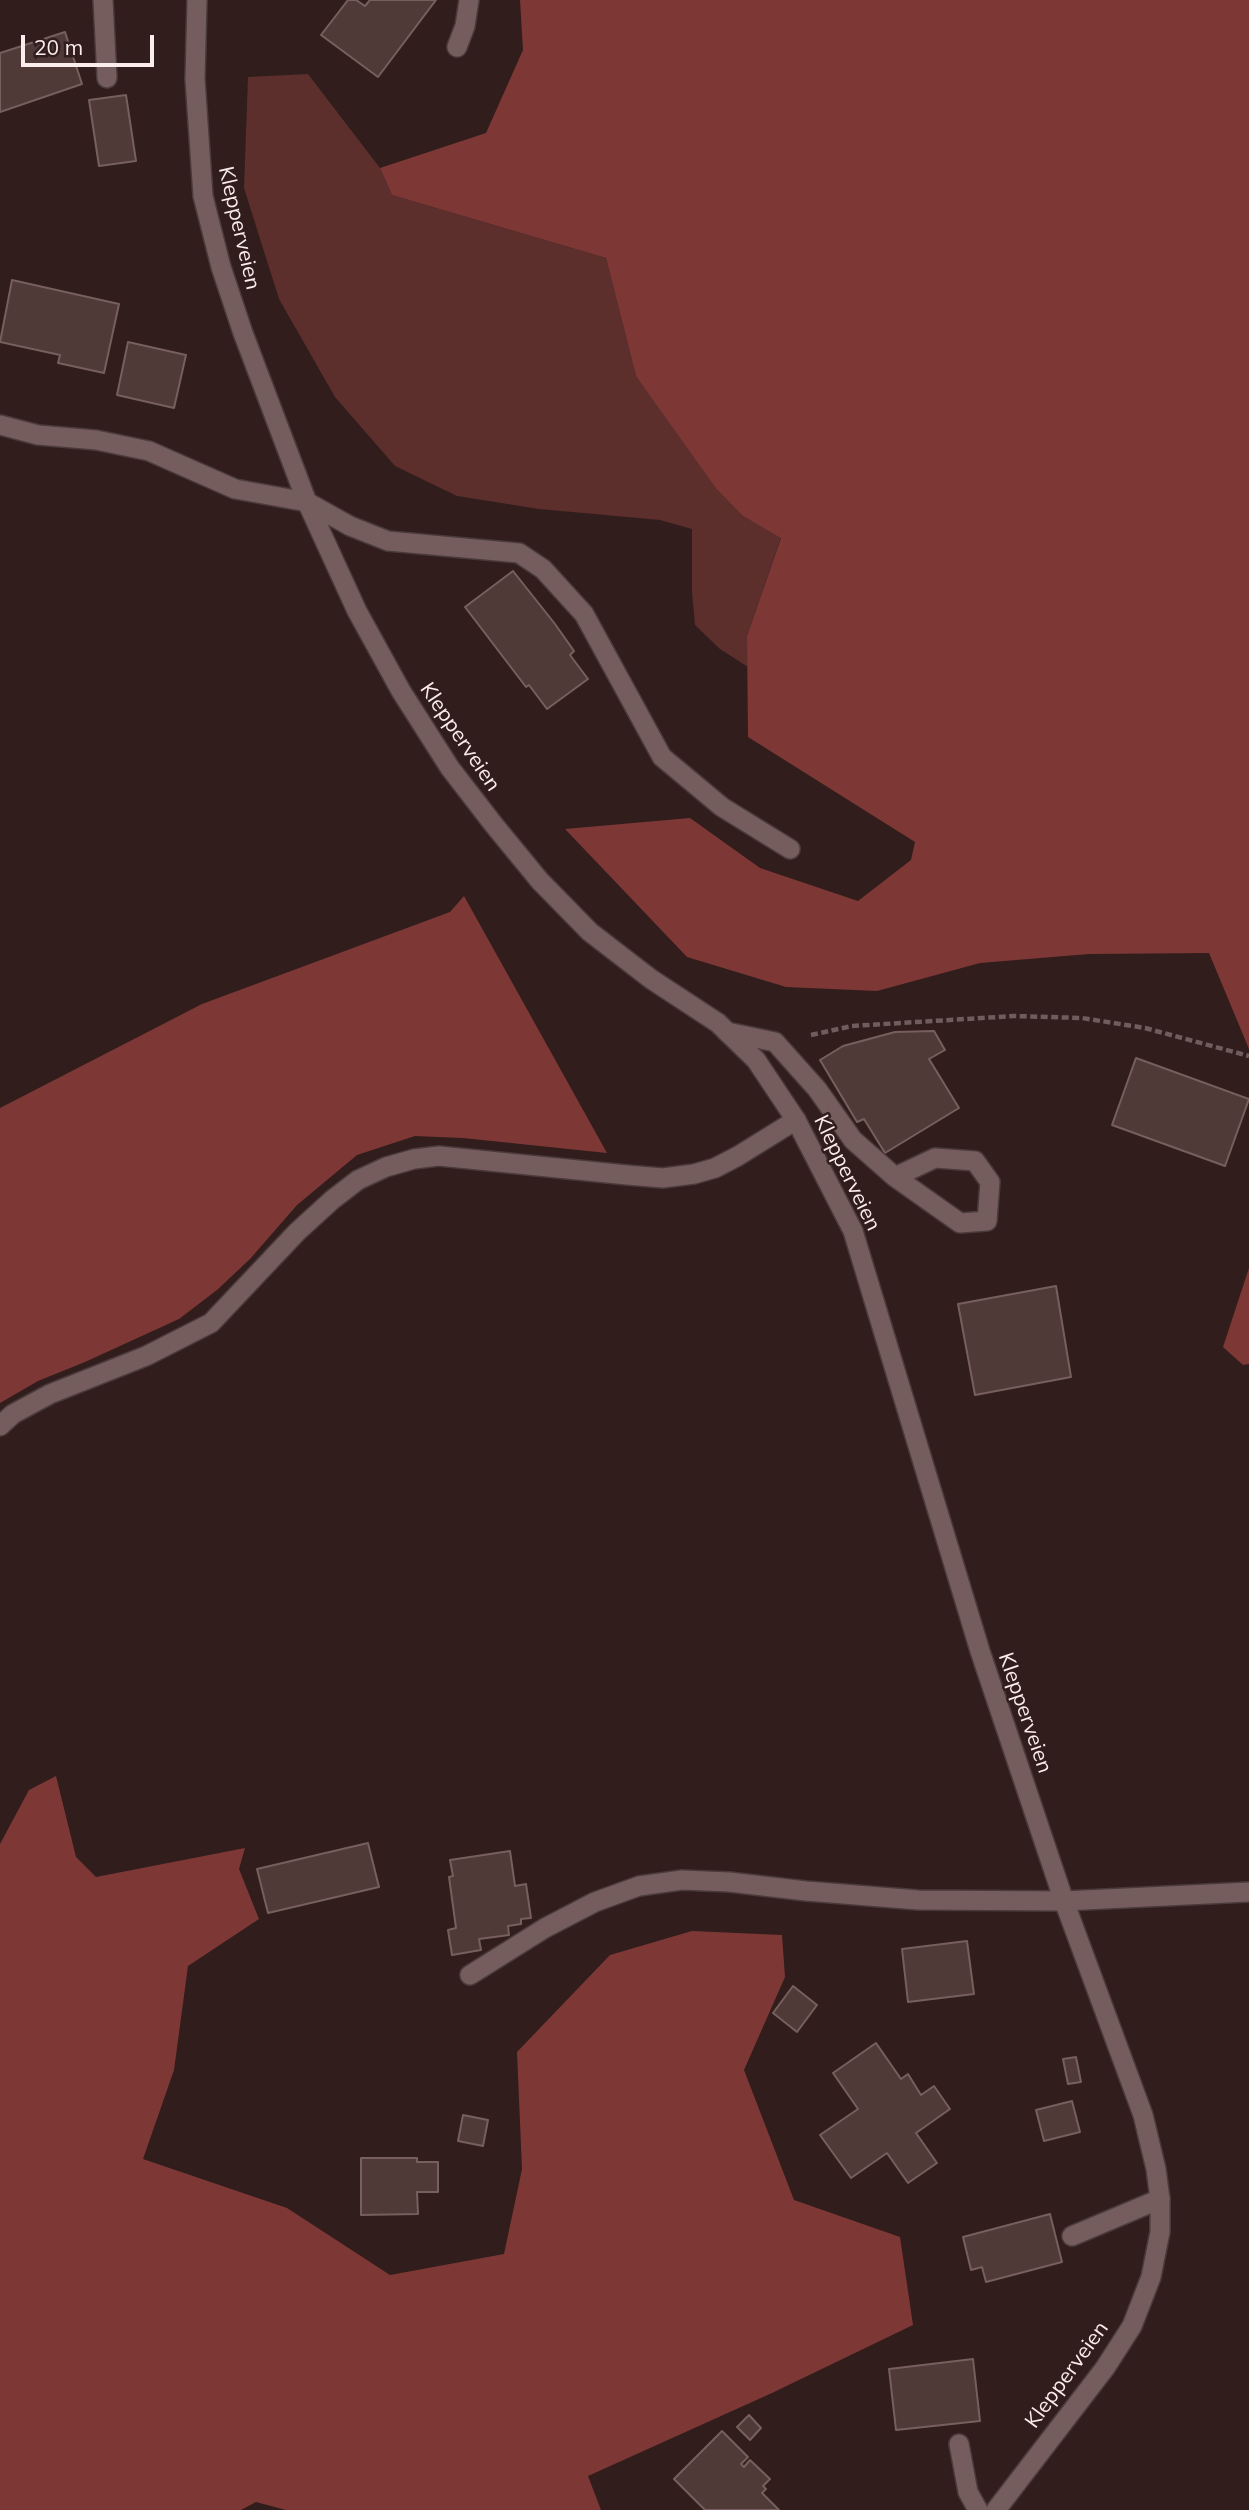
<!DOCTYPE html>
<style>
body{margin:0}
#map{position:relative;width:1249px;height:2510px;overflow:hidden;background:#301d1c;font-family:Mulish,sans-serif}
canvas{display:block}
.scale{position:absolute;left:21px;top:35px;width:133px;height:32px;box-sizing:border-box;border:4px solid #fbedec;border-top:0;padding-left:9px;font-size:21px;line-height:24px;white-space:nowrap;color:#fbedec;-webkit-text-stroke:5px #301d1c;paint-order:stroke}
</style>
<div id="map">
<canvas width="1249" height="2510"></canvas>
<div class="scale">20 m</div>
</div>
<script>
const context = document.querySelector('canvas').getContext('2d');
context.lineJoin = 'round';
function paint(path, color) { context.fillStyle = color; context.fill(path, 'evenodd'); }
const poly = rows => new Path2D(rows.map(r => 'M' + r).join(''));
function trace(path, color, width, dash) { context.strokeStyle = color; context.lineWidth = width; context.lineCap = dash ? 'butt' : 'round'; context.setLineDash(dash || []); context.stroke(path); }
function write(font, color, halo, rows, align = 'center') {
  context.font = font + ' Mulish,sans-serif'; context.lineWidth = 5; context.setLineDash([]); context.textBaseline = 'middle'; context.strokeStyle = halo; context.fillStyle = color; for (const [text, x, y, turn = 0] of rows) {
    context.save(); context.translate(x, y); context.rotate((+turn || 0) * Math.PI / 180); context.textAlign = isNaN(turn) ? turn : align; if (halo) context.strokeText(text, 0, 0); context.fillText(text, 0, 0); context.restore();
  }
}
paint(poly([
 [308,74,380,168,392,195,606,258,636,376,743,516,781,537,747,636,748,667,720,649,695,625,692,592,692,529,660,520,539,509,457,496,395,466,335,397,279,299,244,188,248,77]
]), '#5c2f2d');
paint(poly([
 [520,0,1249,0,1249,1049,1209,953,1089,954,980,963,877,991,786,987,687,957,565,829,690,818,760,868,858,901,911,860,915,842,748,737,747,636,781,538,743,516,716,488,636,376,606,258,392,195,380,168,486,133,523,50],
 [464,896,607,1153,463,1138,415,1136,357,1155,297,1205,250,1259,217,1290,179,1319,85,1362,38,1381,0,1403,0,1108,202,1004,450,912],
 [1249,1268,1249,1364,1243,1365,1223,1347],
 [56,1776,76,1857,96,1877,245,1848,239,1869,259,1919,188,1966,174,2070,143,2159,287,2208,390,2275,504,2254,522,2169,517,2052,610,1955,692,1931,782,1935,785,1977,744,2070,794,2200,900,2237,913,2325,772,2393,588,2476,601,2510,286,2510,256,2502,241,2510,0,2510,0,1844,29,1790]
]), '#7d3836');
const building = poly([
 [348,0,356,0,365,6,370,0,436,0,378,77,321,35,348,0],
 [65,32,82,84,0,112,0,53,65,32],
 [126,95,136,161,99,166,89,100,126,95],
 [12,280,119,304,104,373,58,363,60,355,0,342,12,280],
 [128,342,186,355,174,408,117,395,128,342],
 [513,571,555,624,574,651,570,655,588,679,547,709,529,685,526,687,465,607,513,571],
 [934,1031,945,1050,929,1059,959,1108,885,1153,864,1119,857,1122,820,1060,843,1046,895,1032,934,1031],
 [1136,1058,1249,1099,1225,1166,1112,1125,1136,1058],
 [1056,1286,1071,1377,975,1395,958,1304,1056,1286],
 [368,1843,379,1887,268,1913,257,1869,368,1843],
 [510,1851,515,1886,526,1884,531,1918,521,1919,521,1924,508,1926,509,1935,479,1939,481,1950,452,1955,448,1930,456,1928,449,1877,453,1876,450,1860,510,1851],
 [967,1941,974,1994,908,2002,902,1949,967,1941],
 [793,1986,817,2005,797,2032,773,2013,793,1986],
 [876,2043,901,2079,908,2074,921,2095,934,2086,950,2109,916,2133,937,2163,908,2183,887,2153,851,2178,820,2135,858,2109,833,2073,876,2043],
 [1076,2057,1081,2082,1068,2084,1063,2059,1076,2057],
 [1072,2101,1080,2132,1044,2141,1036,2110,1072,2101],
 [463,2115,488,2120,483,2146,458,2141,463,2115],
 [361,2158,417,2158,417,2162,438,2162,438,2192,417,2192,418,2214,361,2215,361,2158],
 [1050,2214,1062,2262,986,2282,982,2267,971,2270,963,2237,1050,2214],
 [973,2359,980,2421,896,2430,889,2369,973,2359],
 [749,2415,761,2428,750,2440,737,2427,749,2415],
 [722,2431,748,2457,741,2464,744,2467,750,2460,770,2479,763,2486,766,2489,762,2493,779,2510,705,2510,674,2479,722,2431]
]);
paint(building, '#4f3a38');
trace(building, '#765f5d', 2);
const service = poly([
 [103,0,107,78],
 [457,47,465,26,469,0],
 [0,425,38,435,96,440,149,451,235,489,307,502,350,526,388,541,519,553,543,569,584,614,662,757,722,807,790,849],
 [727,1032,775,1042,817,1089,853,1140,895,1177,960,1223,987,1221,990,1182,975,1161,935,1158,895,1177],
 [0,1426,13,1414,50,1394,146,1356,211,1323,297,1232,332,1200,358,1180,386,1167,414,1159,439,1156,627,1175,663,1178,694,1174,715,1168,738,1156,796,1120],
 [470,1975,545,1928,595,1902,639,1886,682,1880,729,1882,806,1891,918,1900,1064,1901,1249,1892],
 [1072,2236,1160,2199],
 [959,2444,968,2492,978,2510]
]);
const minor = poly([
 [197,0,195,79,203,196,221,267,243,333,307,502,357,611,401,691,450,768,494,825,540,881,590,932,651,979,718,1023,756,1060,796,1120,853,1231,980,1651,1064,1901,1143,2115,1156,2169,1160,2199,1160,2232,1151,2277,1132,2326,1105,2368,996,2510]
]);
trace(service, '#4a3a39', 22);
trace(minor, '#4a3a39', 22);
trace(poly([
 [811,1035,852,1026,1014,1016,1082,1018,1145,1028,1249,1056]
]), '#6e5d5c', 4.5, [7, 3.5]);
trace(service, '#745d5c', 19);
trace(minor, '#745d5c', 19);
write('21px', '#fbedec', '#301d1c', [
 ["Klepperveien",239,228,77],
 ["Klepperveien",460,737,56],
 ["Klepperveien",847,1173,64],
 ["Klepperveien",1025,1713,71],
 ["Klepperveien",1067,2375,-54]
]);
</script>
